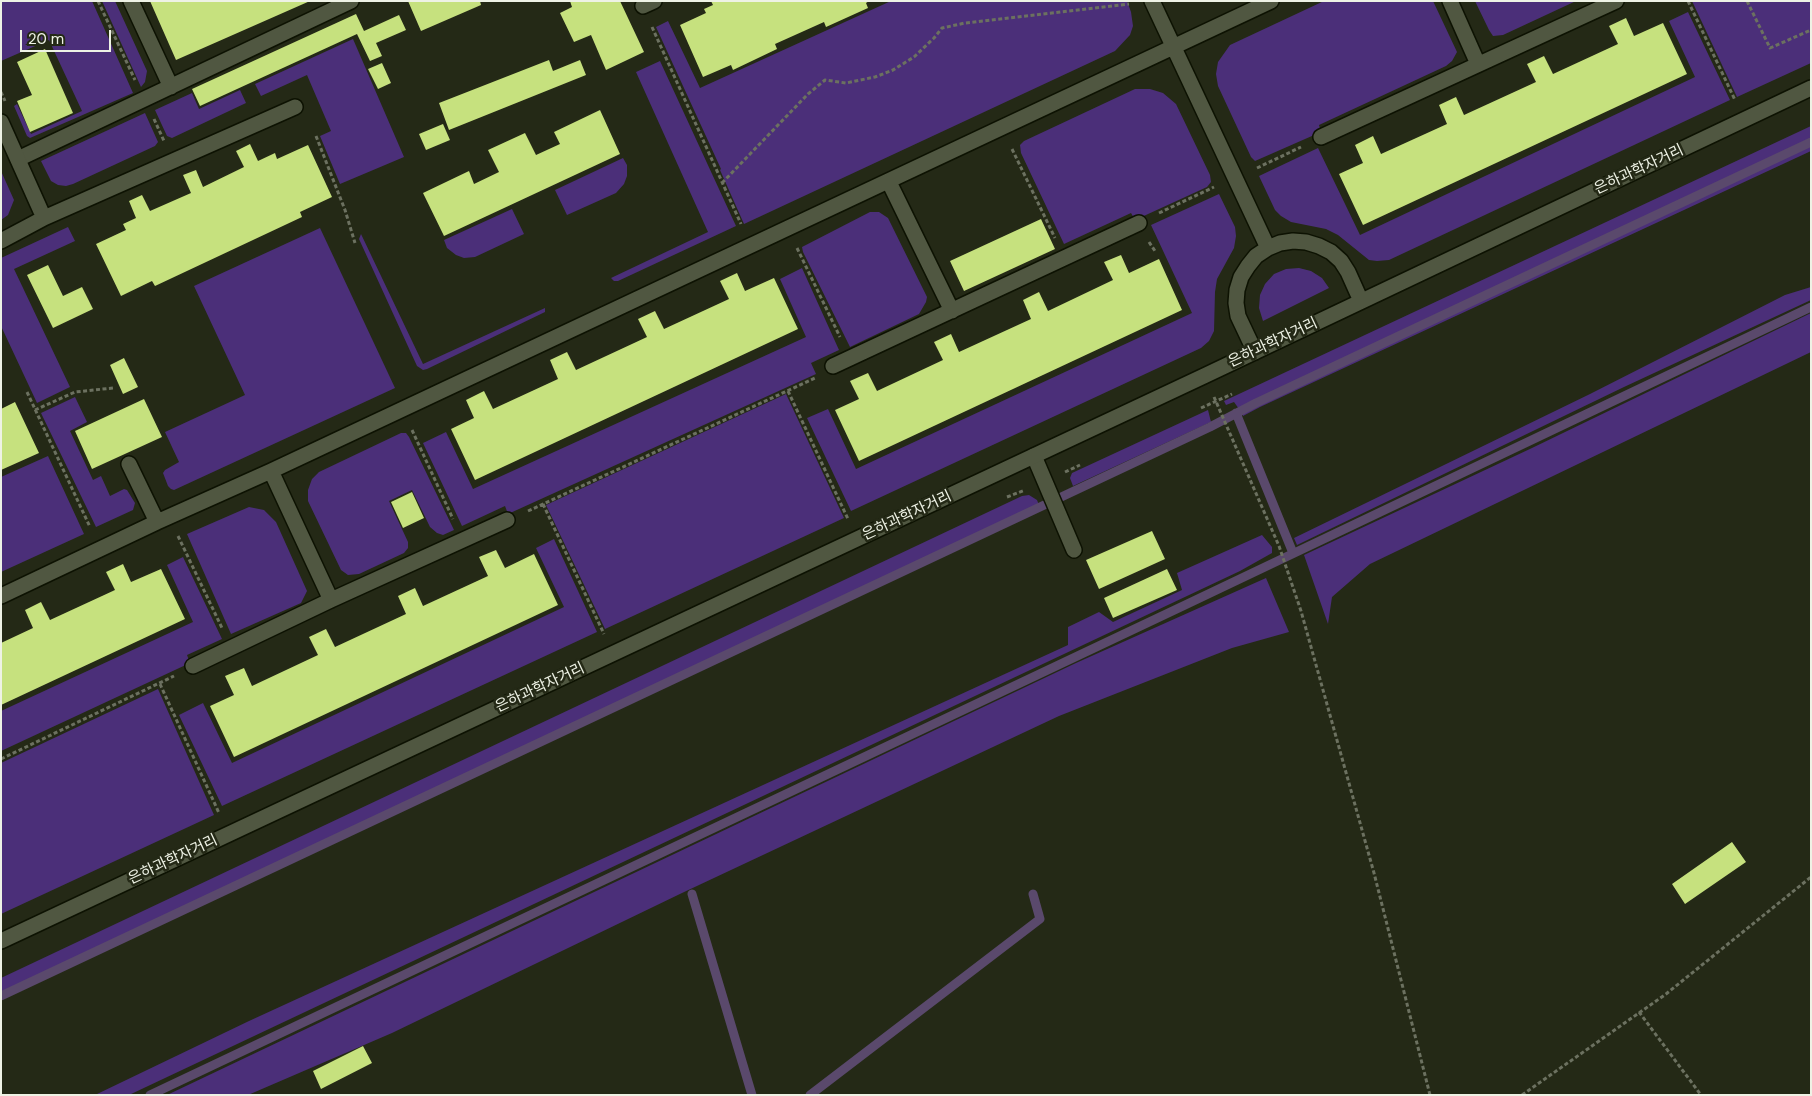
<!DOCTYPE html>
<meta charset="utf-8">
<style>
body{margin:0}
#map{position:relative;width:1812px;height:1096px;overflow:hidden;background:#242916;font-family:"DM Sans",sans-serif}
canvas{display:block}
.frame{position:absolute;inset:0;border:2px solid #eef2e5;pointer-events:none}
.scale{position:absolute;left:20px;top:30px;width:91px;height:22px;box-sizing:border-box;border:2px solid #eef2e5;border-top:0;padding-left:6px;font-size:15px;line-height:18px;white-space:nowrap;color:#eef2e5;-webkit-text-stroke:4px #242916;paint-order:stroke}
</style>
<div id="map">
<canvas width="1812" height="1096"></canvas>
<div class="frame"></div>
<div class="scale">20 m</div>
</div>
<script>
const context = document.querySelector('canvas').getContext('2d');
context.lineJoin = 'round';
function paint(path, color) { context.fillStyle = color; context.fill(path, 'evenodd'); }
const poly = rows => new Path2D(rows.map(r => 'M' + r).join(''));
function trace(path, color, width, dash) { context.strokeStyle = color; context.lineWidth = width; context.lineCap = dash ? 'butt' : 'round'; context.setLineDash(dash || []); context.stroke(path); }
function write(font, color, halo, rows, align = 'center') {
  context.font = font + ' "DM Sans","Noto Sans KR",sans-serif'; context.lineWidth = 5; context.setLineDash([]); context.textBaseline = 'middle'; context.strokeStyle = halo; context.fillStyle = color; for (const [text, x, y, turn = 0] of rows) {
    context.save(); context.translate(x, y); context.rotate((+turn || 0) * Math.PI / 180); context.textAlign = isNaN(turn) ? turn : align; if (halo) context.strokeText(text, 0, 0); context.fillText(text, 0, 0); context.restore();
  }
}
paint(poly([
 [1,1,92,1,133,93,30,138,27,136,14,106,17,104,31,134,82,111,49,40,1,61],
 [102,1,115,1,147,71,145,82,141,87],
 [891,1,1127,1,1131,12,1133,26,1130,35,1115,51,744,224,720,170,721,169,656,27,668,21,700,88],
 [1324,1,1433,1,1457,52,1452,61,1446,66,1319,125,1321,132,1255,161,1251,157,1218,86,1216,74,1218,62,1230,45],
 [1475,1,1576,1,1503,35,1493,36,1489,30],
 [1692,1,1811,1,1811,63,1737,97],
 [1688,12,1730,100,1389,260,1377,261,1369,260,1338,235,1326,229,1291,222,1281,216,1275,210,1259,176,1318,148,1360,235,1695,77,1669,21],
 [353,39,404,157,340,184,320,136,331,131,307,75,261,96,255,84],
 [660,61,736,226,618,281,614,281,611,278,708,232,636,72],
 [1135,89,1150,89,1163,93,1176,104,1210,175,1211,182,1207,187,1135,220,1131,213,1064,244,1021,153,1020,145,1024,141],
 [240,90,246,103,172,138,167,136,155,110,192,93,199,109],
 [145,113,158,142,155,146,73,184,66,186,58,185,51,181,41,161],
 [1811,126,1811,138,1239,409,1234,402,1226,405,1224,401],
 [1811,145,1811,151,1260,407,1243,416,1242,412,1258,404],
 [623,158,627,165,627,176,624,184,616,193,567,215,555,190],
 [1,171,14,200,8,215,1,220],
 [1219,194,1235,227,1236,236,1234,248,1217,279,1215,292,1214,331,1209,341,1201,348,851,511,807,418,828,409,856,469,1192,313,1151,225],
 [512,209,524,234,475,257,464,258,456,255,447,248,444,240],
 [870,212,879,212,888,218,927,297,926,302,919,314,850,347,803,252,802,247],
 [68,227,75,241,14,269,70,387,37,403,1,326,1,258],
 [320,228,395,388,174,490,171,489,168,486,163,473,165,470,179,462,165,432,245,395,194,286],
 [361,234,423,364,545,308,545,312,427,369,423,370,417,366,359,239],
 [802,268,839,350,811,363,816,374,508,514,505,506,462,526,423,443,446,432,473,489,806,337,780,279],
 [1299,268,1311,271,1322,278,1329,288,1263,321,1259,308,1260,295,1265,284,1274,274,1286,269],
 [1811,287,1811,300,1624,387,1297,545,1294,538,1590,394,1785,295],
 [1811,313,1811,352,1370,564,1332,597,1328,624,1304,555,1532,448],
 [786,394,844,518,605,629,546,505],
 [75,397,87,422,70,431,93,480,101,476,110,496,124,489,127,490,135,503,133,510,96,527,41,413],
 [1208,410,1211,422,1073,486,1070,478,1072,473],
 [401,433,406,433,409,437,454,530,443,535,437,533,430,527,412,490,389,501,408,542,408,548,404,553,359,574,348,575,341,570,308,501,308,490,312,479,319,472],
 [48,456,84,534,1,572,1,477],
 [1029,495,1037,500,1039,505,1,993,1,978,1022,496],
 [249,507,264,510,276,522,307,591,301,603,231,634,187,534],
 [1262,535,1272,547,1272,553,1240,571,129,1095,95,1095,249,1021,1068,645,1068,627,1099,612,1113,622,1182,590,1177,573],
 [554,539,597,632,222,806,179,715,203,703,232,763,564,607,536,548],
 [183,557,222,639,187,655,190,663,1,751,1,711,193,622,167,565],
 [1266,578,1289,632,1232,648,1059,716,682,893,392,1033,248,1095,167,1095,1076,663],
 [158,689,214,815,1,914,1,763]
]), '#4b2f79');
trace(poly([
 [1236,413,1293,553],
 [692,894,752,1095],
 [1,996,1210,427,1256,403,1811,142],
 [150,1095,1183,606,1811,307],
 [810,1095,1040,919,1033,894]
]), '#5a496c', 9);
paint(poly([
 [150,1,310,1,176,60],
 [408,1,480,1,481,5,421,31],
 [570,1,620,1,644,52,606,70,591,35,574,42,560,13,572,7],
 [711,1,869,1,866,3,868,8,826,27,824,22,775,44,777,49,733,70,731,65,703,77,680,25,706,13,704,9,713,5],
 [356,14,364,31,399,15,406,30,376,43,382,56,370,61,357,34,200,106,192,89],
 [1626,18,1634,36,1663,23,1687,74,1363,225,1339,174,1363,163,1355,145,1373,136,1381,154,1447,124,1439,105,1456,97,1464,115,1536,82,1527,64,1544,56,1553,74,1618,44,1609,26],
 [45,49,73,113,30,132,17,101,32,95,17,62],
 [549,60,553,71,580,60,586,75,449,130,439,103],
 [382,63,391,83,378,89,368,69],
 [600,110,620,154,444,236,423,193,469,171,474,184,499,172,488,150,525,133,536,155,560,144,554,132],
 [443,124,450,140,426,150,419,134],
 [250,144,258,161,275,153,277,159,308,145,332,197,300,212,302,217,155,286,152,281,121,296,96,244,126,230,123,224,136,218,129,201,142,195,150,211,191,193,183,175,196,170,203,187,244,167,236,151],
 [1041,219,1055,249,964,291,950,261],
 [1121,255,1129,273,1159,259,1182,310,859,461,835,410,859,399,850,381,868,373,877,391,943,360,934,342,951,334,959,352,1031,319,1023,300,1039,292,1048,311,1113,280,1104,262],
 [48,265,63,296,82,287,93,309,53,328,27,275],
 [737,273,745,291,774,278,798,329,475,480,451,429,474,418,466,400,484,391,493,409,558,379,550,360,567,352,576,370,647,337,638,319,655,311,664,329,729,299,720,281],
 [124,358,138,387,123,394,110,365],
 [144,399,162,437,92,469,75,431],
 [15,402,39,453,1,470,1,409],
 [412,492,424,518,403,528,391,502],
 [1152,531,1165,559,1099,589,1086,560],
 [496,550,505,568,534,554,558,605,234,757,210,706,234,695,225,676,244,668,252,686,318,655,309,637,326,629,335,647,406,614,398,596,415,588,423,606,488,576,479,557],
 [123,564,131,582,161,569,185,619,1,705,1,643,33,628,25,610,41,602,50,620,115,590,106,572],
 [1167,569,1177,590,1113,618,1104,598],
 [1732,842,1746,862,1685,904,1672,884],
 [363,1046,372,1063,321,1089,313,1071]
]), '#c6e17e');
const service = poly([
 [131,1,171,87],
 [18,159,351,1],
 [1034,456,1074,550]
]);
const minor = poly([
 [1152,1,1268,248],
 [1450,1,1478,64],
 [643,6,654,1],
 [1,122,44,218],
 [1321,137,1616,1],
 [889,182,952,311],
 [1,241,44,218,295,107],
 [1255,352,1238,316,1236,303,1237,290,1241,277,1248,266,1256,256,1268,248,1280,243,1293,241,1306,242,1319,246,1331,252,1341,261,1348,272,1361,301],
 [833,366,1139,223],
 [129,464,157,522],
 [271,471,331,600],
 [1,596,157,522,271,471,1271,1],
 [193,666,331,600,507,520],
 [1,941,1204,376,1811,88]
]);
trace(service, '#0d1202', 18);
trace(minor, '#0d1202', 18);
trace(poly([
 [98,1,135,80],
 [1688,1,1735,100],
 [1747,1,1770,48,1811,30],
 [652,27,741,224],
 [1,92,5,101],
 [154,119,164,141],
 [316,136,345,210,355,243],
 [1012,149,1055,238],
 [1257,168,1301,147],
 [722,183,808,94,825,80,846,83,875,77,893,70,914,57,934,38,942,28,965,23,1129,4],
 [1159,213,1214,187],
 [1149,242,1155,251],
 [797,248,840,337],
 [788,391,848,519],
 [27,392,90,527],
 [1214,397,1279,546,1301,611,1374,873,1430,1095],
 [1201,408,1232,394],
 [35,410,75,392,113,388],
 [412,430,453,519],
 [1065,472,1080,465],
 [1007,497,1025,490],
 [543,504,604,634],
 [528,511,815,378],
 [178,536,222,628],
 [160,684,219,813],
 [1,759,174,676],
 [1639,1012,1701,1095],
 [1522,1095,1666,994,1811,877]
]), '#6c7160', 3, [4, 2.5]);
trace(service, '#505741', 15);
trace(minor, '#505741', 15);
write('15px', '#eef2e5', '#242916', [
 ["은하과학자거리",1639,170,-25],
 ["은하과학자거리",1273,343,-25],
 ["은하과학자거리",907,516,-25],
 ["은하과학자거리",540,688,-25],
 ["은하과학자거리",173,860,-25]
]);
</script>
